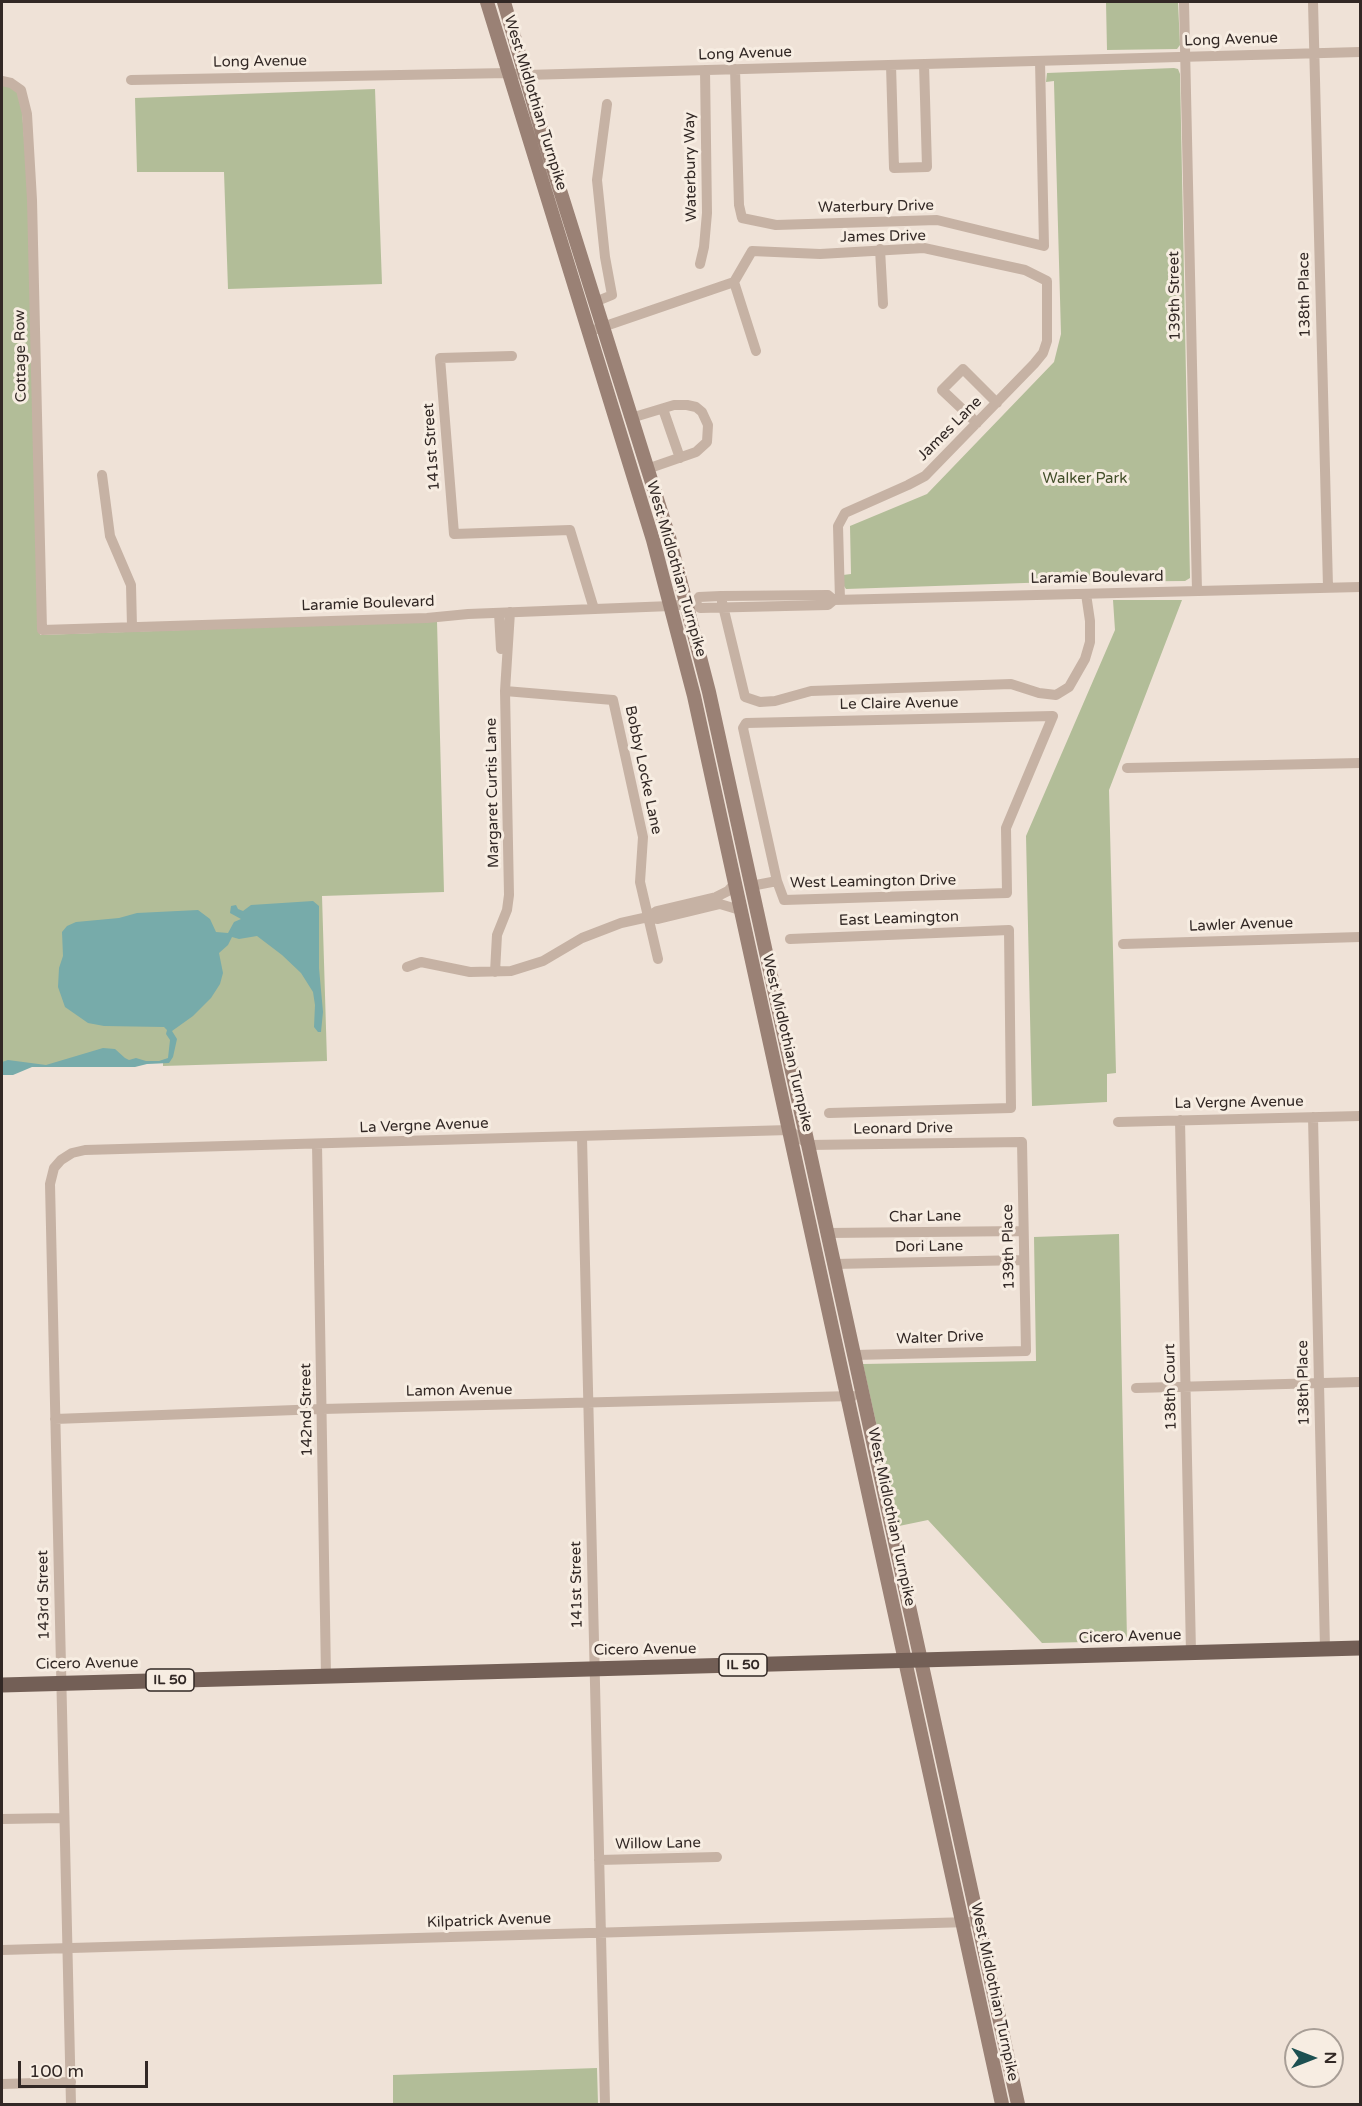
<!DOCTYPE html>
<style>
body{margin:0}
#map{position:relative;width:1362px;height:2106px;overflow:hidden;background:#efe2d7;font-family:"Varela Round",sans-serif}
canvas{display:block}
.frame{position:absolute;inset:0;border:3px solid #322825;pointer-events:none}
.north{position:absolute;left:1284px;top:2028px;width:60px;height:60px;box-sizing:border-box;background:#f7ede2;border:2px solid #a89e96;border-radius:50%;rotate:90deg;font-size:16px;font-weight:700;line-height:24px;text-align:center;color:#322825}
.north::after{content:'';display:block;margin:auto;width:21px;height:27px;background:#1d5051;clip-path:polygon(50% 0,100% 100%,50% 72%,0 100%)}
.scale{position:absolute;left:18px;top:2061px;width:130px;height:27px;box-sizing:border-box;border:3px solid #322825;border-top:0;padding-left:8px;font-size:18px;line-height:21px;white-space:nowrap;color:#322825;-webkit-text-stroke:4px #f7ede2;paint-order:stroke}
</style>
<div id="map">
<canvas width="1362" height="2106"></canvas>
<div class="frame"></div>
<div class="north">N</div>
<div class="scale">100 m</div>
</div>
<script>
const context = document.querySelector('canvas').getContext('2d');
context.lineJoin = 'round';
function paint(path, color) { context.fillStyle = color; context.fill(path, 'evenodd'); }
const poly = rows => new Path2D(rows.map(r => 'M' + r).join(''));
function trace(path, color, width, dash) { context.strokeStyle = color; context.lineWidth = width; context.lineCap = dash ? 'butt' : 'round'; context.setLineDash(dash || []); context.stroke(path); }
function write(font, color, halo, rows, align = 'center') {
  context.font = font + ' "Varela Round",sans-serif'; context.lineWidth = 6; context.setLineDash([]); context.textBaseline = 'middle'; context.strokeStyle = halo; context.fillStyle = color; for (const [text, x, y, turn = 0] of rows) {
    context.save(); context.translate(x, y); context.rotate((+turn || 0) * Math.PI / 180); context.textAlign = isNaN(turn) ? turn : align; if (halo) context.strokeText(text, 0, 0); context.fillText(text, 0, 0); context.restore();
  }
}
paint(poly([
 [1106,2,1178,2,1180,45,1177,49,1107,50],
 [1174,68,1178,69,1180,74,1190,578,1185,581,1054,582,846,589,844,586,843,575,851,574,850,526,927,494,1054,362,1061,334,1054,83,1054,81,1046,82,1047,73],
 [2,85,10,86,21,96,29,206,40,635,437,621,444,892,322,896,327,1061,163,1066,163,1063,57,1064,47,1066,32,1066,2,1073],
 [375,89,382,284,228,289,224,172,137,172,135,98],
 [1113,600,1182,600,1109,790,1116,1073,1107,1074,1107,1102,1032,1106,1026,836,1115,630],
 [1119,1234,1127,1641,1042,1643,928,1520,899,1526,863,1364,1036,1361,1034,1237],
 [597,2068,598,2104,393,2104,393,2075]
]), '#b2bd98');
paint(poly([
 [313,901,319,906,319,968,323,1012,321,1032,318,1032,314,1027,315,1005,313,992,301,973,282,955,257,936,239,939,232,937,228,945,219,953,223,973,220,984,211,998,193,1016,172,1031,177,1039,173,1057,169,1063,147,1064,135,1067,32,1067,13,1075,2,1075,2,1062,8,1060,46,1065,103,1048,115,1049,125,1058,129,1060,136,1058,146,1061,159,1061,168,1058,170,1040,166,1034,167,1030,164,1027,104,1026,88,1023,65,1007,58,987,59,968,63,956,62,932,67,926,76,922,119,918,137,913,198,910,210,919,216,932,228,933,234,922,241,919,230,913,231,906,236,905,238,909,243,911,251,905]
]), '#77abaa');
trace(poly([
 [1184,2,1197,591],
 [1313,2,1328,587],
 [891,65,894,168,927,167,924,64],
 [735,69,739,205,742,218,776,225,937,220,1044,246,1040,61],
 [131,80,508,73,526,75,1360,52],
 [2,81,11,83,21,90,27,114,32,200,42,630,427,618,468,614,671,606,695,603,699,597,721,596,828,595,834,600],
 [880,249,883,304],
 [700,264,704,247,707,213,705,70],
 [595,302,612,295,605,257,597,180,607,104],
 [588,332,734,282],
 [756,351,734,282,752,251,820,254,924,248,1025,270,1047,281,1047,341,1043,353,1034,364,925,476,908,485,845,513,838,526,840,600],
 [512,356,440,358,454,534,570,530,594,609],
 [663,409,680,458],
 [631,418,674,405,687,405,696,407,702,412,708,425,707,442,696,452,647,469],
 [977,423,942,390,963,369,997,403],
 [102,475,110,536,131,585,132,627],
 [722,602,745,697,760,702,775,701,811,691,1011,684,1039,693,1056,695,1069,687,1085,659,1090,642,1090,621,1086,594],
 [695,603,700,608,828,605,834,600,1360,587],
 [499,613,501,649],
 [505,691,613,700,643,837,640,882,658,959],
 [1127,768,1360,763],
 [751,886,777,881,784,900,1007,893,1006,828,1053,716,746,723,743,728,777,881],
 [648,917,657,911,716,897,728,891,735,883],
 [790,939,1009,930,1011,1108,829,1113],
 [1123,944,1360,937],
 [407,967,421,962,470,972,511,971,543,961,582,938,621,923,648,917,658,919,720,904,740,910],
 [495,972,497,935,507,910,509,895,505,691,510,612],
 [1313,1117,1325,1649],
 [1180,1120,1191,1653],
 [1118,1122,1360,1116],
 [582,1137,605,2104],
 [317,1144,326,1676],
 [828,1233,1023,1231],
 [834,1264,1024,1260],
 [1136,1388,1360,1382],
 [55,1419,322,1409,853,1396],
 [2,1819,64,1818],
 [599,1860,717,1857],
 [2,1950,969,1922],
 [2,2084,71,2082],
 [71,2104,50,1184,54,1168,61,1160,72,1153,85,1150,789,1130,809,1145,1022,1142,1026,1351,854,1355]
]), '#c6b2a4', 10);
trace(poly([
 [487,2,653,540,694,696,1002,2104],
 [504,2,543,136,669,537,709,692,1018,2104]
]), '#9a8175', 14);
trace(poly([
 [2,1685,1360,1648]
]), '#735f56', 15);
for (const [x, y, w] of [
 [743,1665,48],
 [170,1680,48]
]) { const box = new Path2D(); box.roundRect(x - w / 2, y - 11, w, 22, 4.5); context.fillStyle = '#f7ede2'; context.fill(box); trace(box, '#322825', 1.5); }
write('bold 14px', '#322825', null, [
 ["IL 50",743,1665],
 ["IL 50",170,1680]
]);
write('15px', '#322825', '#f7ede2', [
 ["Long Avenue",1231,40,-2],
 ["Long Avenue",745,54,-2],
 ["Long Avenue",260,62,-1],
 ["West Midlothian Turnpike",535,103,73],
 ["Waterbury Way",691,167,-91],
 ["Waterbury Drive",876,207,-1],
 ["James Drive",883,237,-1],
 ["138th Place",1305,295,-91],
 ["139th Street",1175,296,-91],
 ["Cottage Row",21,356,-91],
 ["James Lane",950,429,-45],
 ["141st Street",432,447,-94],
 ["West Midlothian Turnpike",676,569,74],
 ["Laramie Boulevard",1097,578,-1],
 ["Laramie Boulevard",368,604,-2],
 ["Le Claire Avenue",899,704,-1],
 ["Bobby Locke Lane",643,770,78],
 ["Margaret Curtis Lane",493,793,-91],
 ["West Leamington Drive",873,882,-1],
 ["East Leamington",899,919,-2],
 ["Lawler Avenue",1241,925,-2],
 ["West Midlothian Turnpike",787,1043,77],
 ["La Vergne Avenue",1239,1103,-1],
 ["La Vergne Avenue",424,1126,-2],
 ["Leonard Drive",903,1129,-1],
 ["Char Lane",925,1217,-1],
 ["Dori Lane",929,1247,-1],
 ["139th Place",1009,1247,-91],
 ["Walter Drive",940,1338,-2],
 ["138th Place",1304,1383,-91],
 ["138th Court",1171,1387,-91],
 ["Lamon Avenue",459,1391,-1],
 ["142nd Street",307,1410,-91],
 ["West Midlothian Turnpike",891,1517,78],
 ["141st Street",577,1585,-91],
 ["143rd Street",44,1595,-91],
 ["Cicero Avenue",1130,1637,-2],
 ["Cicero Avenue",645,1650,-1],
 ["Cicero Avenue",87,1664,-1],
 ["Willow Lane",658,1844,-1],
 ["Kilpatrick Avenue",489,1921,-2],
 ["West Midlothian Turnpike",994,1992,78]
]);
write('15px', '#434f2a', '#f7ede2', [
 ["Walker Park",1085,479]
]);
</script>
